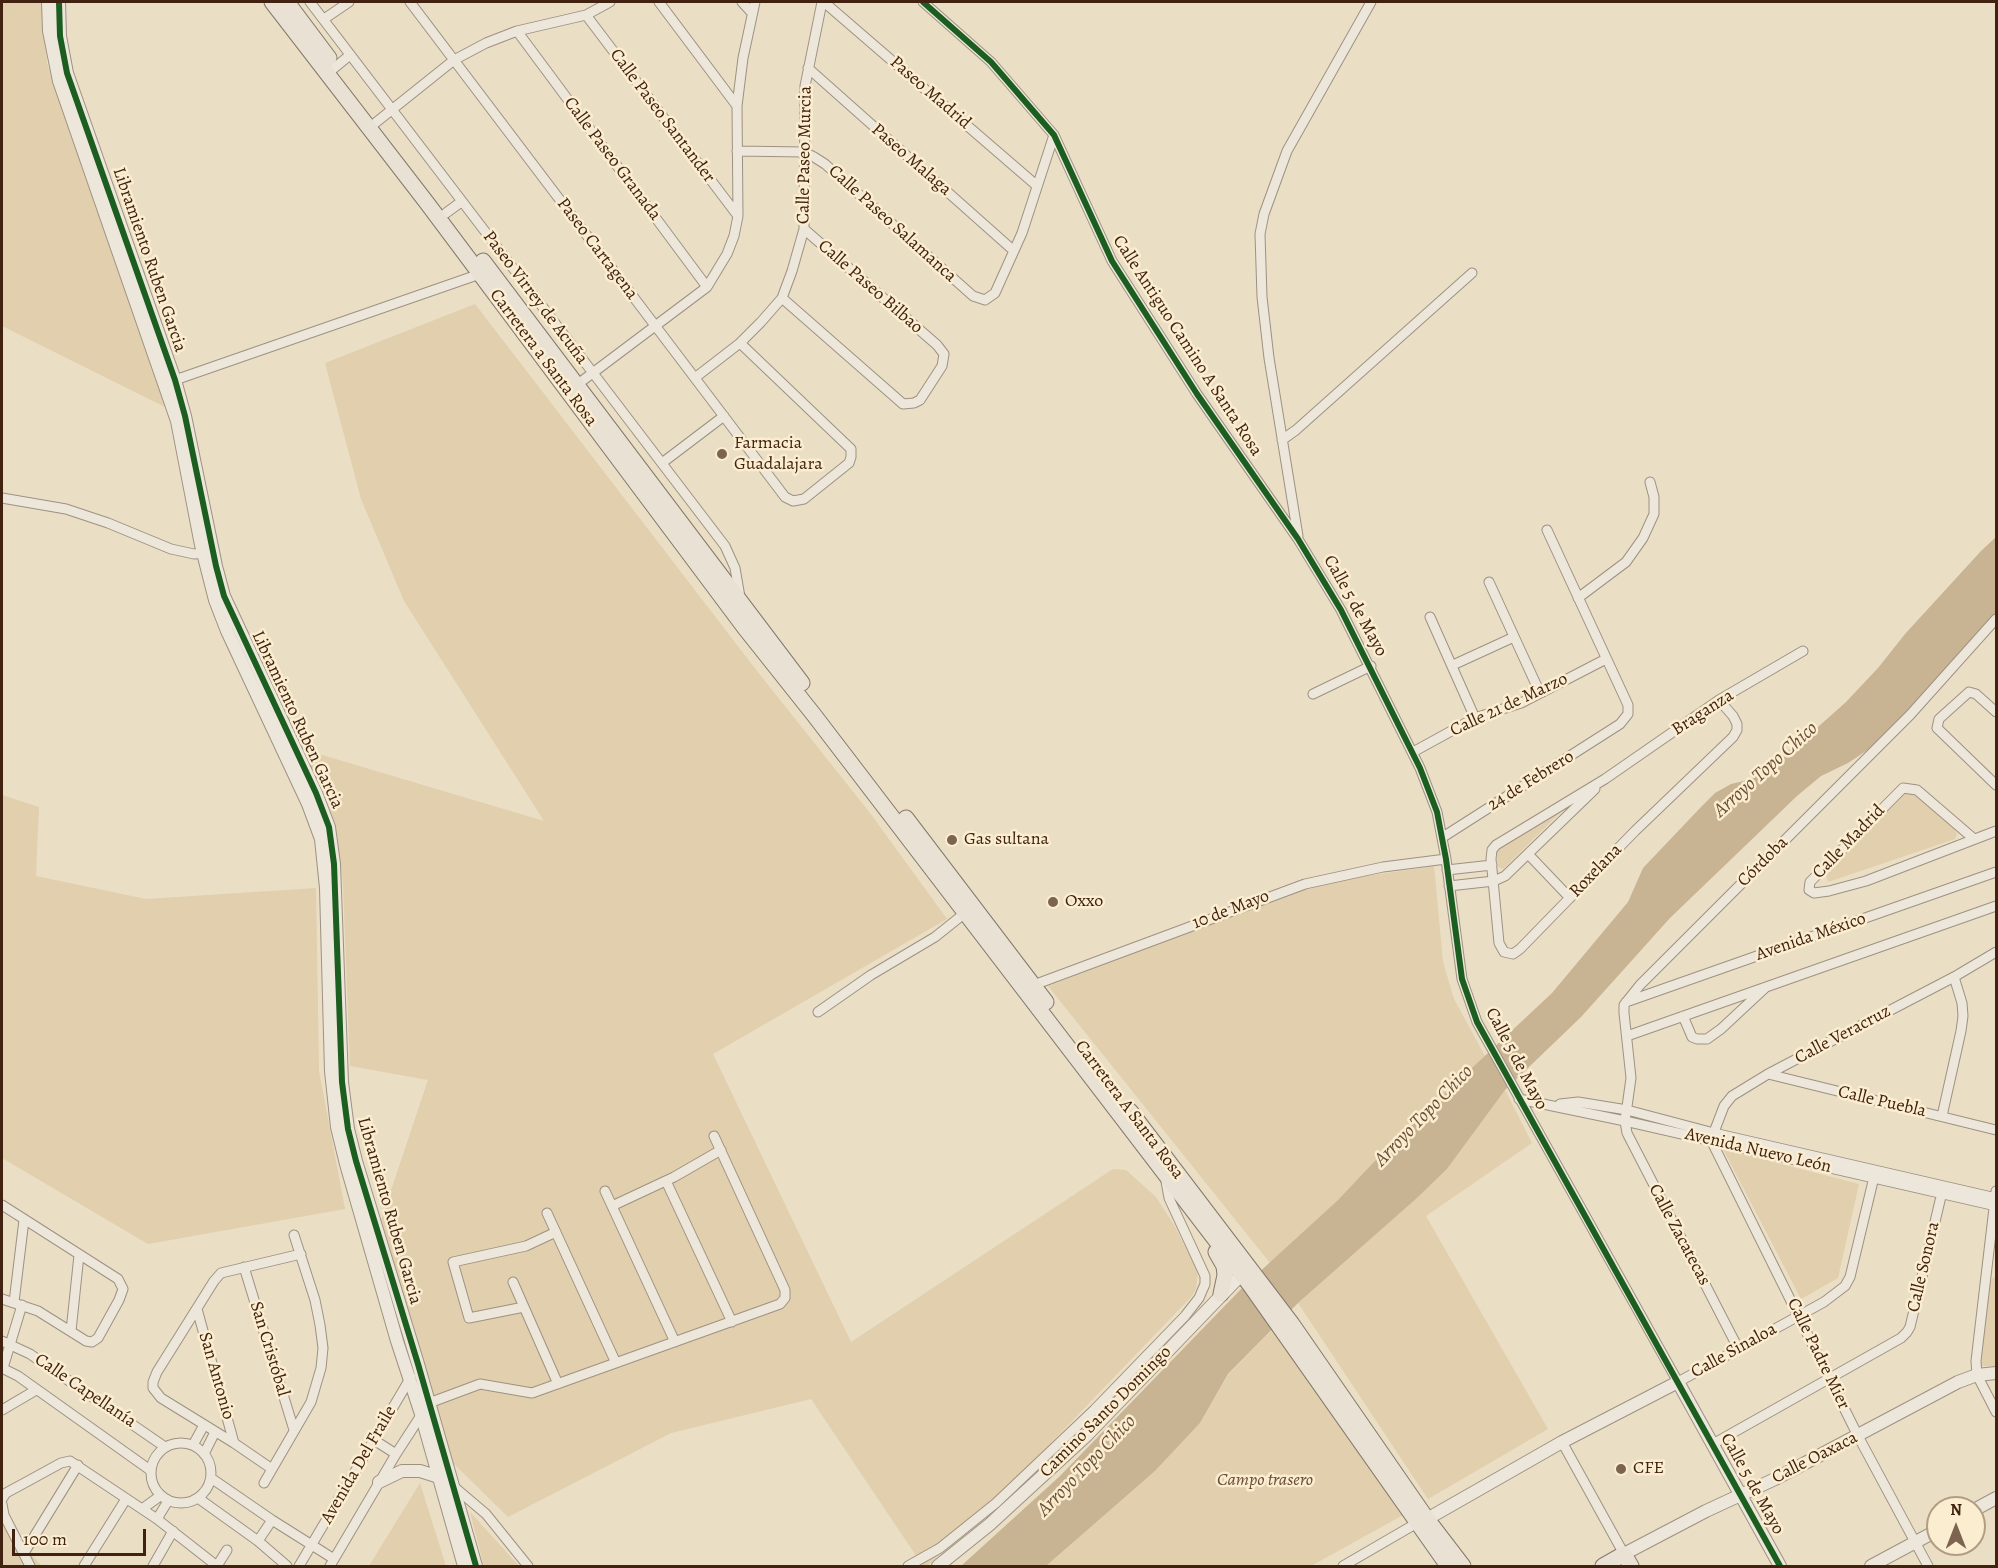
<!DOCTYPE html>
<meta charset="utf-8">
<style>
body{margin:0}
#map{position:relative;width:1998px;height:1568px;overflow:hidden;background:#eadec5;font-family:Alegreya,serif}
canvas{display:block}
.frame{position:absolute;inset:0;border:3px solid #412211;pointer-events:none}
.north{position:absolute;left:1926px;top:1496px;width:60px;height:60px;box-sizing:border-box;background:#fbedd0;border:2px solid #b19c84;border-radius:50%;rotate:0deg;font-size:16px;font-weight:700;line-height:24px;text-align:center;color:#412211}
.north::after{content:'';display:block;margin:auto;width:21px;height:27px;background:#7c6450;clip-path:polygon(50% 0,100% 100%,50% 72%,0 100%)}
.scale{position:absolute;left:12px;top:1529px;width:134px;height:27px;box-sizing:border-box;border:3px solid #412211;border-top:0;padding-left:8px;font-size:18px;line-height:21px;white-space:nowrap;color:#412211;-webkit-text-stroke:4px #fbedd0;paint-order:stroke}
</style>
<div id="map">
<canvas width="1998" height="1568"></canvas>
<div class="frame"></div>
<div class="north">N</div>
<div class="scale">100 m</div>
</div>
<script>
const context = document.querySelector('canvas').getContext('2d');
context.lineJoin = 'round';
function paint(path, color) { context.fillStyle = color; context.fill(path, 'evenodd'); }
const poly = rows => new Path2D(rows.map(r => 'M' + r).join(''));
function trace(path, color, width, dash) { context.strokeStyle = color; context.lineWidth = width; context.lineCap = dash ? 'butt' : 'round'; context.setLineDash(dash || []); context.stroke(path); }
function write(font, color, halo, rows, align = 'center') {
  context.font = font + ' Alegreya,serif'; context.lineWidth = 5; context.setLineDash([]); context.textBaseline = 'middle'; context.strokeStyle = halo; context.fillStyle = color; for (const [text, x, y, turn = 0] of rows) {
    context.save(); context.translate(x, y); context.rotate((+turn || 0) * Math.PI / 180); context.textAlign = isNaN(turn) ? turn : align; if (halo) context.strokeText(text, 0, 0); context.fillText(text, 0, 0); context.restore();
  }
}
paint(poly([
 [2,2,42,2,47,63,165,407,2,326],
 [475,304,757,671,870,813,947,919,713,1054,851,1342,1113,1169,1126,1170,1156,1197,1174,1225,1198,1272,1196,1289,1191,1297,976,1521,927,1566,923,1566,811,1399,671,1433,508,1517,451,1461,381,1220,428,1080,350,1066,343,885,336,827,326,797,302,749,544,821,404,601,361,499,325,363],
 [1911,791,1954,828,1957,834,1955,839,1831,881,1828,881,1826,875,1903,792],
 [2,795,39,807,36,876,146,899,316,888,319,1071,345,1209,148,1244,2,1158],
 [1565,808,1503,869,1498,867,1496,852,1503,846],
 [1434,866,1443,962,1454,999,1485,1056,1338,1200,1270,1263,1048,986,1313,884],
 [1505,1090,1532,1143,1426,1216,1548,1429,1428,1499,1298,1303,1417,1198,1447,1169],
 [1723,1149,1859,1184,1838,1278,1801,1299],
 [1996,1277,1996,1366,1982,1366,1979,1361,1990,1285,1992,1278],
 [1272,1330,1403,1515,1311,1566,1046,1566,1155,1471,1200,1423,1228,1375],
 [420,1483,446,1566,369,1566],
 [470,1512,519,1566,484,1566],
 [2,1524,42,1566,2,1566]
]), '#e1cfad');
paint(poly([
 [1996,537,1996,619,1875,745,1848,763,1821,776,1797,796,1670,918,1581,1017,1505,1090,1447,1169,1417,1198,1298,1303,1228,1374,1200,1423,1155,1471,1046,1566,961,1566,1060,1476,1243,1287,1338,1200,1393,1142,1552,993,1628,902,1643,868,1702,806,1715,793,1731,784,1748,780,1764,769,1809,735,1846,702,1878,668,1905,634,1981,551]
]), '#c8b393');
const minor = poly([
 [310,2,725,546,735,568,740,597],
 [410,2,785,497,793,501,804,499,849,463,851,457,851,449,740,343],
 [659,2,737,106],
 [742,2,752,13],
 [824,2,1036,185],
 [923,2,991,62,1054,135,1112,261,1197,394,1298,539,1341,610,1420,768,1437,812,1446,859,1462,979,1477,1022,1678,1382,1824,1302,1845,1286,1850,1277,1874,1177],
 [586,15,738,216],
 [324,19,349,2],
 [517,31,707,287],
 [808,68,1014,251],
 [328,73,350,55],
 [369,128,454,60,486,43,517,31,586,15,610,2],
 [737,151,804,152,814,157,825,164,973,296,985,300,995,293,1022,233,1054,135],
 [446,213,461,202],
 [782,298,903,404,914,403,920,400,942,366,944,354,937,345,804,229],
 [696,377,740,343,761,322,782,298,792,271,804,229,805,86,822,2],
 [175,380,480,274],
 [574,387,707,287,727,254,734,236,738,216,737,106,743,58,755,2],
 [1282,440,1296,430,1472,273],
 [662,463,724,416],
 [2,498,66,509,108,523,171,549,194,554,207,553],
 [1298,536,1269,358,1262,297,1260,234,1264,214,1287,151,1371,2],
 [1489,582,1540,693],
 [1578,598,1626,562,1643,538,1654,514,1654,497,1650,482],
 [1430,617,1475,718],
 [1453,665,1514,637],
 [1313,694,1371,666],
 [1719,700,1733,716,1737,724,1737,730,1733,737,1635,831,1520,949,1513,954,1504,952,1499,943,1491,859,1492,850,1496,845,1605,779,1719,700,1803,651],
 [1996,712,1976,694,1969,692,1939,719,1937,728,1996,785],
 [1413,752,1475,718,1521,703,1606,659],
 [1443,837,1620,724,1628,714,1628,705,1547,530],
 [1974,839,1917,790,1903,788,1810,882,1809,890,1814,893,1829,891,1866,881,1996,831],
 [1528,854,1570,898],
 [1447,870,1492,865],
 [1449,886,1494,881,1505,876,1595,789],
 [1031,986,1305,884,1383,867,1446,859],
 [1626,1002,1996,872],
 [818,1012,871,975,935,937,965,913],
 [1683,1016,1692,1037,1697,1039,1707,1039,1721,1029,1765,988],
 [1627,1036,1996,906],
 [1768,1074,1996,1130],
 [1519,1099,1625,1121,1996,1206],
 [1560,1104,1578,1102,1627,1110,1714,1133,1996,1198],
 [1942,1116,1961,1031,1963,1016,1962,1003,1954,977],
 [666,1181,732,1322],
 [605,1191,675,1342],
 [1996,1191,1976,1361,1977,1375,1996,1412],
 [2,1205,118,1279,123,1289,119,1300,98,1338,92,1342,86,1341,38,1311,2,1299],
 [612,1206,674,1177,721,1150],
 [547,1213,616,1363],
 [244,1267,294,1430],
 [513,1282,558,1384],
 [14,1302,24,1220],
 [524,1307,469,1318,453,1262,526,1246,556,1232],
 [197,1309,234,1443],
 [71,1331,79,1255],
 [2,1341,30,1354,165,1447],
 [1738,1348,1627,1133,1625,1121,1631,1078,1624,1013,1624,1005,1640,985,1910,715,1996,619],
 [2,1368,18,1376,150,1470],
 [3,1368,22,1305],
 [2,1410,36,1390],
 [374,1440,396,1454],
 [1562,1442,1624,1554],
 '151 1473a30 30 0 1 1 60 0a30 30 0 1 1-60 0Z',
 [1713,1444,1901,1338,1907,1332,1910,1327,1943,1188],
 [193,1445,204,1425],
 [204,1454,215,1432],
 [272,1469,234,1443,161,1398,153,1388,153,1382,157,1372,214,1281,221,1273,301,1254],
 [211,1478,272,1520,334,1559],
 [264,1483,311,1402,321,1368,323,1348,320,1325,315,1300,294,1235],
 [453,1486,486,1514,528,1566],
 [198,1498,258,1541,287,1566],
 [2,1499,6,1493,30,1480,61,1463,70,1461,157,1519,217,1566],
 [2,1504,4,1515,30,1566],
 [142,1509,160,1496],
 [157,1519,168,1501],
 [258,1541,272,1520],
 [24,1553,78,1465],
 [84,1566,126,1499],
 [153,1566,173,1531],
 [217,1566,227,1550],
 [299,1566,411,1377],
 [330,1566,396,1454,429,1403,480,1384,532,1393,780,1304,785,1298,785,1290,714,1136],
 [908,1566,940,1548,996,1503,1094,1410,1185,1316,1199,1298,1205,1284,1205,1276,1169,1198,1165,1176],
 [1343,1566,1417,1523],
 [1928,1566,1858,1436,1711,1140,1724,1106,1732,1096,1768,1074,1954,977,1996,952]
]);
const tertiary = poly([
 [48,2,49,31,59,81,177,421,201,545,215,600,227,631,308,804,321,839,326,888,331,1071,337,1127,346,1164,397,1341,421,1414,464,1566],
 [59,2,60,36,67,73,175,380,185,416,216,566,224,596,316,793,329,827,334,864,342,1082,348,1129,356,1161,418,1364,476,1566],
 [379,1482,402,1471,420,1471,439,1477],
 [1974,1510,1996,1498],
 [1427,1519,1562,1442,1678,1382,1780,1566],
 [1624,1554,1706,1511,1775,1479,1958,1382,1977,1375,1996,1373],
 [938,1566,989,1525,1087,1435,1241,1275],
 [1871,1566,1938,1530]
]);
const primary = poly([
 [272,2,427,203,744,627,814,715,1250,1285,1448,1566],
 [287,2,329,58],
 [483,261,802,683],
 [906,818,1046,1002],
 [1130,1111,1292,1324,1427,1519,1463,1566],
 [1216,1252,1224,1266,1225,1275,1221,1294],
 [1603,1566,1624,1554,1631,1566]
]);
trace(minor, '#9d9282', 11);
trace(tertiary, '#9d9282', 14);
trace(primary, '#84796b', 17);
trace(minor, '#ede6da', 9);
trace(tertiary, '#ede6da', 12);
trace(primary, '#e9e2d4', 15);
trace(poly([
 [59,2,60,36,67,73,175,380,185,416,216,566,224,596,316,793,329,827,334,864,342,1082,348,1129,356,1161,418,1364,476,1566],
 [923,2,991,62,1054,135,1112,261,1197,394,1298,539,1341,610,1420,768,1437,812,1446,859,1462,979,1477,1022,1780,1566]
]), '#1b5e20', 6);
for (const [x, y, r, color] of [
 [722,454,6,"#7c6450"],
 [952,840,6,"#7c6450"],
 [1053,902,6,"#7c6450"],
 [1621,1469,6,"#7c6450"]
]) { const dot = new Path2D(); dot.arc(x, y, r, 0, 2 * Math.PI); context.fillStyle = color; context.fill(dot); trace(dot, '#fbedd0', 2); }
write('18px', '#412211', '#fbedd0', [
 ["Paseo Madrid",930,93,41],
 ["Calle Paseo Santander",662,116,53],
 ["Calle Paseo Murcia",805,155,-89],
 ["Calle Paseo Granada",612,159,53],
 ["Paseo Malaga",911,160,41],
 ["Calle Paseo Salamanca",892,224,42],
 ["Paseo Cartagena",597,249,53],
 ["Libramiento Ruben Garcia",149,260,71],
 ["Calle Paseo Bilbao",870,287,41],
 ["Paseo Virrey de Acuña",535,298,53],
 ["Calle Antiguo Camino A Santa Rosa",1187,346,57],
 ["Carretera a Santa Rosa",543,358,53],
 ["Calle 5 de Mayo",1355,606,61],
 ["Calle 21 de Marzo",1509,705,-25],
 ["Braganza",1703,713,-33],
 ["Libramiento Ruben Garcia",297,720,65],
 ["24 de Febrero",1531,781,-32],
 ["Calle Madrid",1849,842,-46],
 ["Córdoba",1763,862,-45],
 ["Roxelana",1596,871,-46],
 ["10 de Mayo",1231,910,-21],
 ["Avenida México",1811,937,-19],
 ["Calle Veracruz",1843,1035,-28],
 ["Calle 5 de Mayo",1516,1059,62],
 ["Calle Puebla",1882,1102,13],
 ["Carretera A Santa Rosa",1129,1110,53],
 ["Avenida Nuevo León",1758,1151,13],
 ["Libramiento Ruben Garcia",389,1211,74],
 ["Calle Zacatecas",1679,1235,62],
 ["Calle Sonora",1924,1267,-77],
 ["San Cristóbal",269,1349,73],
 ["Calle Sinaloa",1734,1351,-29],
 ["Calle Padre Mier",1818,1354,64],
 ["San Antonio",216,1376,74],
 ["Calle Capellanía",85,1391,34],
 ["Camino Santo Domingo",1106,1412,-45],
 ["Calle Oaxaca",1815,1458,-27],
 ["Avenida Del Fraile",359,1465,-60],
 ["Calle 5 de Mayo",1752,1484,61]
]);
write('18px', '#412211', '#fbedd0', [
 ["Farmacia",734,444],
 ["Guadalajara",734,465],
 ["Gas sultana",964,840],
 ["Oxxo",1065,902],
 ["CFE",1633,1469]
], 'left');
write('italic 18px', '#674a33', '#fbedd0', [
 ["Campo trasero",1265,1481]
]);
write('italic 20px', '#6b4e37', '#fbedd0', [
 ["Arroyo Topo Chico",1766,770,-42],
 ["Arroyo Topo Chico",1424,1116,-46],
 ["Arroyo Topo Chico",1087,1466,-46]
]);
</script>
